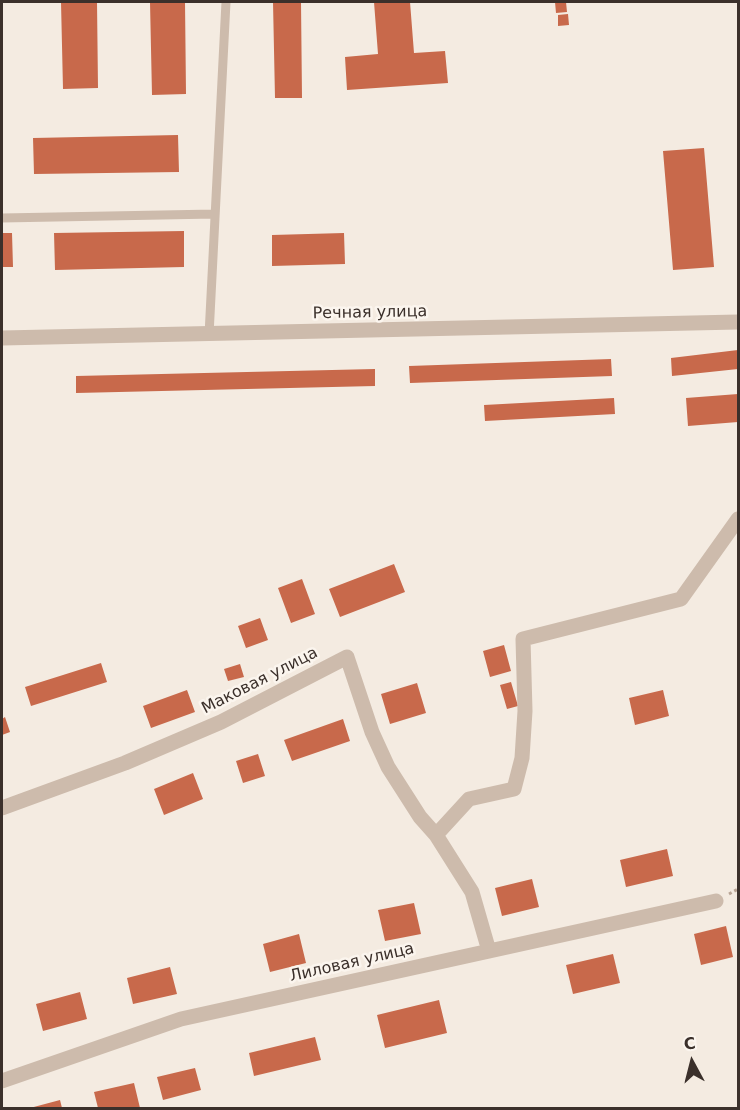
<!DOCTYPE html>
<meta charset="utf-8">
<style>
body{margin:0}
#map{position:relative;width:740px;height:1110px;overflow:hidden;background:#f4ebe1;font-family:"DejaVu Sans",sans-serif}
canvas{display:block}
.frame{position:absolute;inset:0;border:3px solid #3b302b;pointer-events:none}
.north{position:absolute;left:662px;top:1032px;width:60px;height:60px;-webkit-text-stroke:4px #fbf5ee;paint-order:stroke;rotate:353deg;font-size:16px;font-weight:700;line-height:24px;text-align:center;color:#3b302b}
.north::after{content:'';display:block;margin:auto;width:21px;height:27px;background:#3b302b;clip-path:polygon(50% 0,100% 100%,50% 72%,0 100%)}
</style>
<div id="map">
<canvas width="740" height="1110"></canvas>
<div class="frame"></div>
<div class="north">С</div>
</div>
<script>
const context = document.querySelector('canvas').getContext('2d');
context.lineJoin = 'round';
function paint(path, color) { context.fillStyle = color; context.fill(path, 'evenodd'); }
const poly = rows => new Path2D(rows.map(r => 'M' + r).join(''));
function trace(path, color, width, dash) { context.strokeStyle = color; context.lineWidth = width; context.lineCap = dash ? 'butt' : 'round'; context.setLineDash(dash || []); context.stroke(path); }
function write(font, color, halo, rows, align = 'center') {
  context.font = font + ' "DejaVu Sans",sans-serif'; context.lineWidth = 5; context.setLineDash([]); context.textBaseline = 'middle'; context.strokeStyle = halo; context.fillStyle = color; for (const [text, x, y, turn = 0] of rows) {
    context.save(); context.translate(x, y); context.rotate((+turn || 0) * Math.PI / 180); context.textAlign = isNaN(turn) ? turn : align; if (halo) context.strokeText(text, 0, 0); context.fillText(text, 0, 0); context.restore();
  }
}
paint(poly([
 [61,2,97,2,98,88,63,89],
 [150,2,185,2,186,94,152,95],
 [273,2,301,2,302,98,275,98],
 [374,2,410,2,414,53,445,51,448,83,347,90,345,57,378,54],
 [555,2,566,2,567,12,556,13],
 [568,14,569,25,558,26,558,15],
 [178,135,179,172,34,174,33,138],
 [704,148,714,267,673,270,663,151],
 [184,231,184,267,55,270,54,233],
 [2,233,12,233,13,267,2,267],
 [344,233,345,264,272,266,272,235],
 [738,350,738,369,672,376,671,358],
 [611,359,612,376,410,383,409,366],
 [375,369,375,386,76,393,76,376],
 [738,394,738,422,688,426,686,398],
 [614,398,615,414,485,421,484,405],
 [394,564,405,592,340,617,329,589],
 [302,579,315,614,291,623,278,588],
 [260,618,268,640,246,648,238,626],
 [504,645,511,671,490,677,483,651],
 [101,663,107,682,31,706,25,687],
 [240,664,244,677,228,681,224,669],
 [511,682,518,706,507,709,500,685],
 [417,683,426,713,390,724,381,694],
 [187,690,195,712,151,728,143,706],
 [663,690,669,716,635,725,629,698],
 [5,717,10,732,2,735,2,719],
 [343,719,350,741,292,761,284,740],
 [258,754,265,776,243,783,236,761],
 [193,773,203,799,164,815,154,789],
 [667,849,673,876,626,887,620,860],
 [532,879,539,907,502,916,495,888],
 [414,903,421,934,385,941,378,910],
 [726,926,733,957,701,965,694,934],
 [299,934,306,963,270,972,263,944],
 [613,954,620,983,573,994,566,965],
 [170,967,177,994,133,1004,127,978],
 [80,992,87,1019,43,1031,36,1004],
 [439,1000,447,1033,385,1048,377,1015],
 [315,1037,321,1060,254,1076,249,1053],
 [195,1068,201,1090,163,1100,157,1077],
 [134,1083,140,1108,98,1108,94,1092],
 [60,1100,62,1108,30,1108]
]), '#c8694b');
trace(poly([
 [729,894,738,889]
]), '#b9a596', 3, [3, 3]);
trace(poly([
 [2,218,215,214],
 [209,335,226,2]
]), '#cdbbac', 9);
trace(poly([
 [2,338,738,322],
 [2,808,125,763,221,722,347,657,372,732,388,767,420,817,436,835,472,892,489,951],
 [436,835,469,799,514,789,522,758,525,711,523,639,681,599,738,519],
 [2,1081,181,1019,716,901]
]), '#cdbbac', 15);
write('16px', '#3b302b', '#fbf5ee', [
 ["Речная улица",370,313,-1],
 ["Маковая улица",260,681,-27],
 ["Лиловая улица",352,963,-13]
]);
</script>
